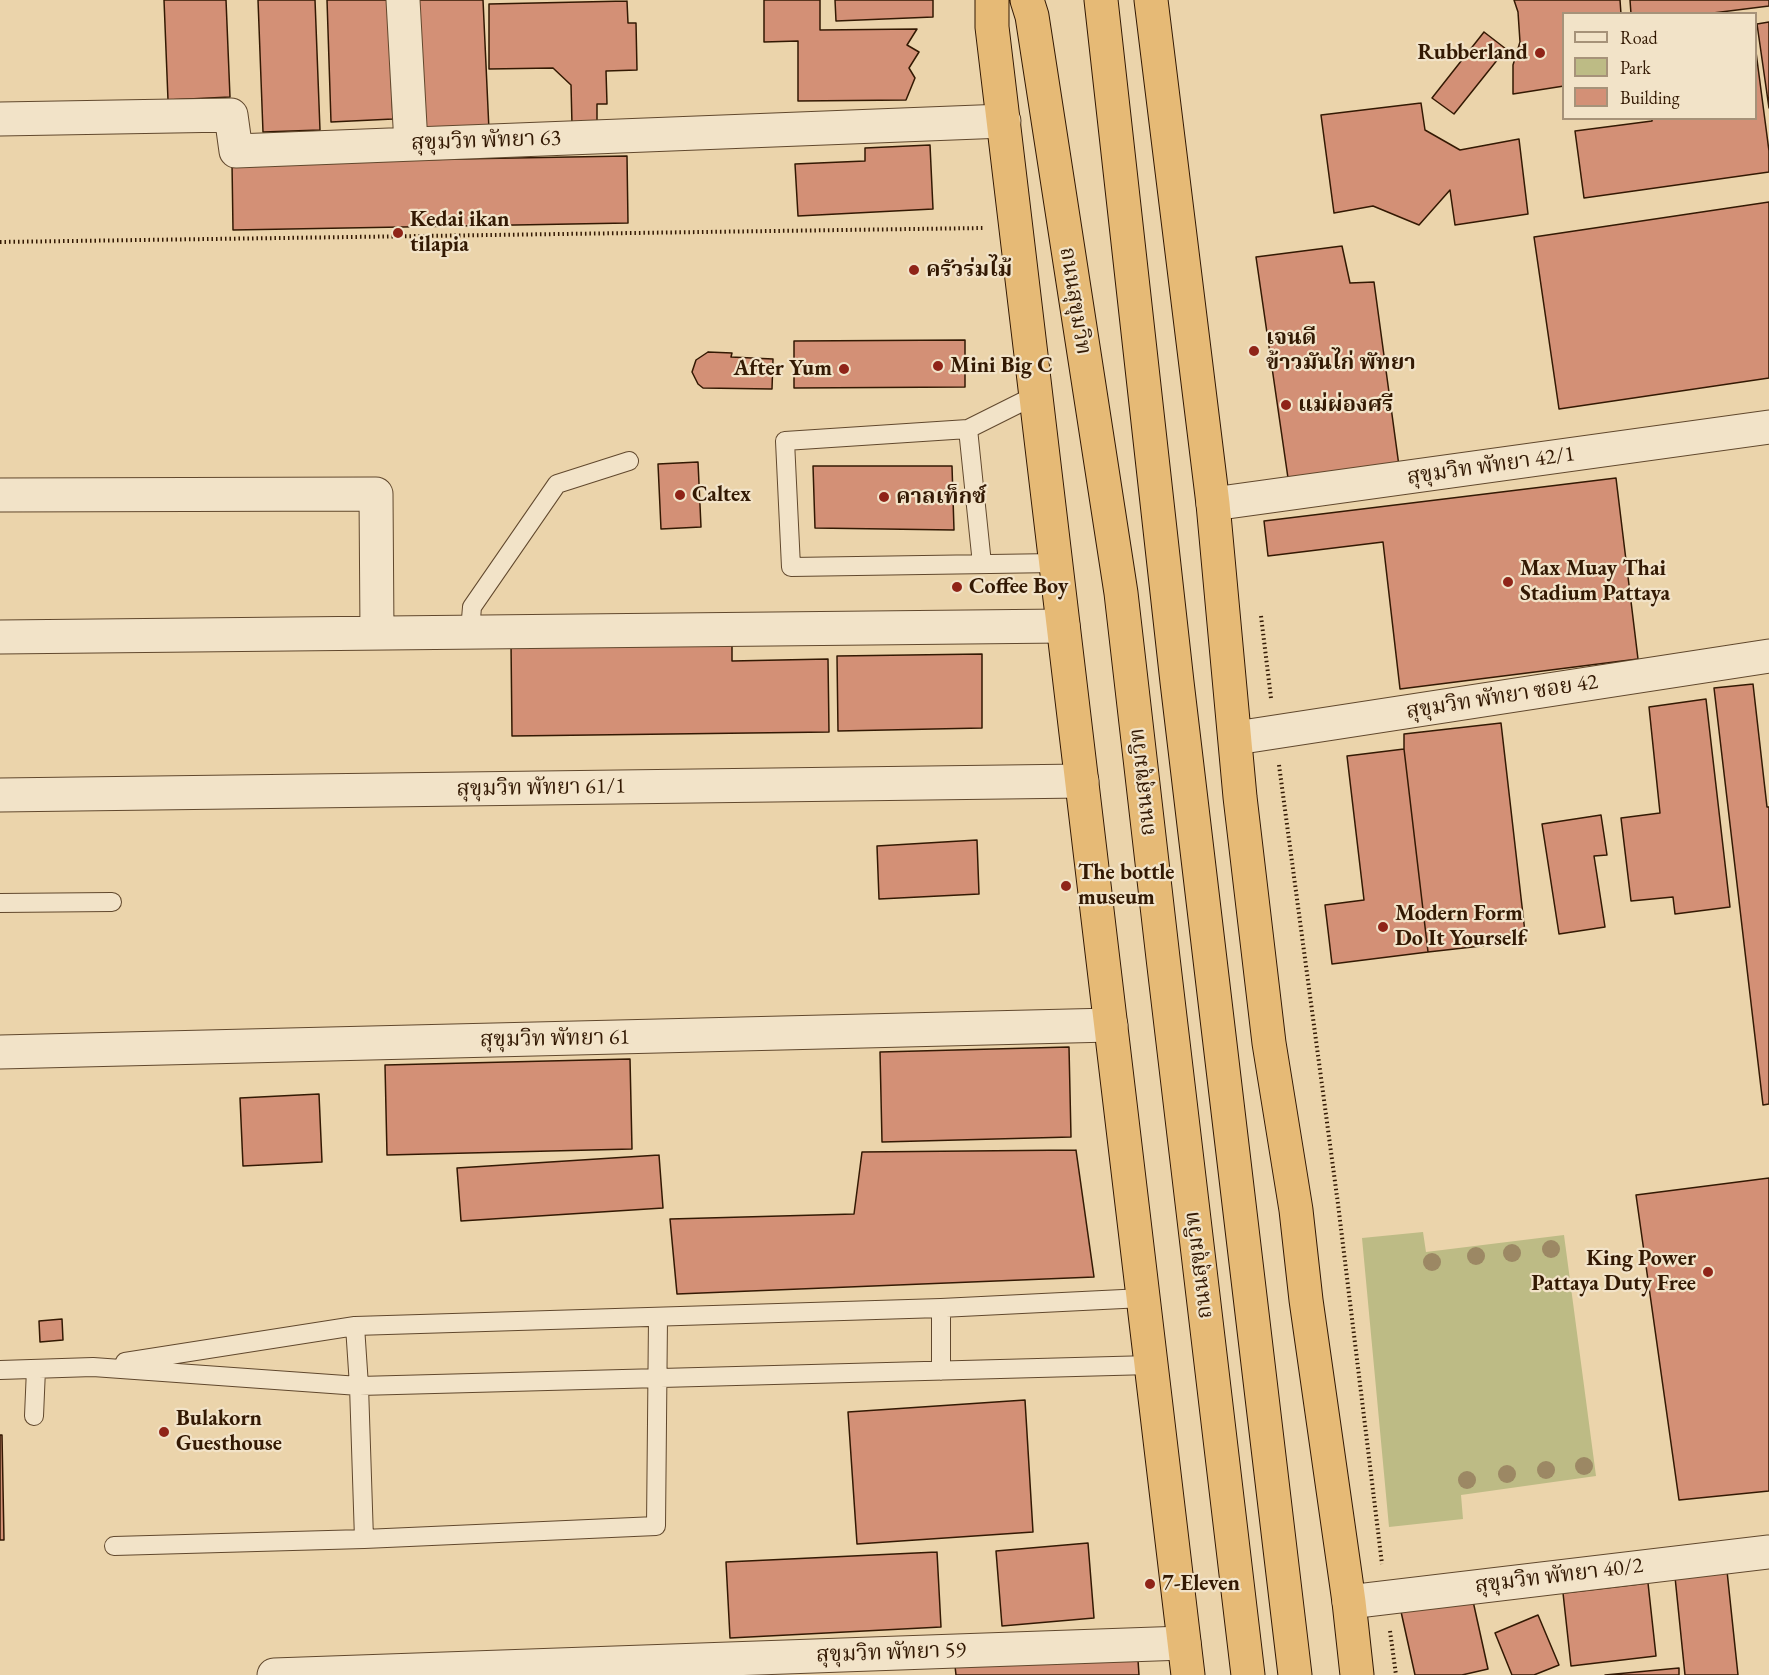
<!DOCTYPE html>
<meta charset="utf-8">
<style>
body{margin:0}
#map{position:relative;width:1769px;height:1675px;overflow:hidden;background:#ebd4ab;font-family:"EB Garamond",serif}
canvas{display:block}
.legend{position:absolute;left:1562px;top:12px;width:195px;height:108px;box-sizing:border-box;background:#f2e3c8;border:2px solid #a69279;margin:0;padding:8px 10px;list-style:none;font-size:18px;color:#331903}
.legend li{display:flex;align-items:center;gap:12px;height:30px}
.legend b{width:30px;border:2px solid #a69279}
</style>
<div id="map">
<canvas width="1769" height="1675"></canvas>
<ul class="legend">
<li><b style="height:8px;background:#f2e3c8"></b>Road</li>
<li><b style="height:16px;background:#bdbb85"></b>Park</li>
<li><b style="height:16px;background:#d39076"></b>Building</li>
</ul>
</div>
<script>
const context = document.querySelector('canvas').getContext('2d');
context.lineJoin = 'round';
function paint(path, color) { context.fillStyle = color; context.fill(path, 'evenodd'); }
const poly = rows => new Path2D(rows.map(r => 'M' + r).join(''));
function trace(path, color, width, dash) { context.strokeStyle = color; context.lineWidth = width; context.lineCap = dash ? 'butt' : 'round'; context.setLineDash(dash || []); context.stroke(path); }
function write(font, color, halo, rows, align = 'center') {
  context.font = font + ' "EB Garamond","Noto Serif Thai",serif'; context.lineWidth = 4.5; context.setLineDash([]); context.textBaseline = 'middle'; context.strokeStyle = halo; context.fillStyle = color; for (const [text, x, y, turn = 0] of rows) {
    context.save(); context.translate(x, y); context.rotate((+turn || 0) * Math.PI / 180); context.textAlign = isNaN(turn) ? turn : align; if (halo) context.strokeText(text, 0, 0); context.fillText(text, 0, 0); context.restore();
  }
}
paint(poly([
 [1423,1232,1426,1252,1564,1235,1596,1476,1461,1495,1463,1519,1389,1527,1362,1238]
]), '#bdbb85');
const building = poly([
 [164,0,226,0,230,97,168,100,164,0],
 [258,0,315,0,320,130,263,132,258,0],
 [327,0,388,0,393,119,331,122,327,0],
 [411,0,483,0,489,130,416,133,411,0],
 [764,0,820,0,820,30,917,29,907,45,919,52,909,68,915,78,906,100,798,101,798,41,764,42,764,0],
 [835,0,933,0,933,17,836,21,835,0],
 [1514,0,1620,0,1621,14,1564,14,1564,86,1513,94,1513,65,1520,42,1518,12,1514,0],
 [1630,0,1769,0,1769,6,1705,14,1631,14,1630,0],
 [627,1,628,23,636,23,637,70,606,71,607,104,597,104,597,125,572,125,571,85,553,68,489,69,489,4,627,1],
 [1769,22,1769,108,1757,24,1769,22],
 [1484,32,1506,49,1454,114,1432,98,1484,32],
 [1756,52,1769,151,1769,172,1584,198,1575,131,1652,121,1652,118,1756,118,1756,52],
 [1421,103,1425,130,1460,150,1519,139,1528,214,1455,225,1450,190,1419,225,1373,206,1334,213,1321,115,1421,103],
 [930,145,933,209,798,216,795,164,865,161,865,148,930,145],
 [627,156,628,223,233,230,232,163,627,156],
 [1769,202,1769,378,1559,409,1534,237,1769,202],
 [1342,246,1350,283,1374,282,1399,466,1288,478,1256,257,1342,246],
 [965,340,965,387,794,388,794,341,965,340],
 [708,352,732,353,731,357,773,359,772,389,703,388,698,384,692,372,696,360,708,352],
 [698,462,701,527,661,529,658,464,698,462],
 [813,466,952,466,954,530,815,528,813,466],
 [1616,478,1638,659,1400,689,1383,542,1268,556,1264,521,1616,478],
 [732,641,732,661,828,659,829,732,512,736,511,643,732,641],
 [982,654,982,728,838,731,837,656,982,654],
 [1753,684,1767,807,1769,807,1769,1104,1763,1105,1714,688,1753,684],
 [1706,699,1730,907,1675,914,1673,897,1631,901,1621,818,1660,813,1649,707,1706,699],
 [1501,723,1526,941,1428,952,1404,749,1404,734,1501,723],
 [1404,749,1428,952,1332,964,1325,905,1364,900,1347,756,1404,749],
 [1601,815,1607,855,1594,856,1605,927,1559,934,1542,824,1601,815],
 [977,840,979,894,879,899,877,846,977,840],
 [1069,1047,1071,1137,882,1142,880,1052,1069,1047],
 [630,1059,632,1149,387,1155,385,1065,630,1059],
 [319,1094,322,1162,243,1166,240,1098,319,1094],
 [1076,1150,1094,1277,677,1294,670,1219,854,1214,862,1152,1076,1150],
 [659,1155,663,1208,461,1221,457,1168,659,1155],
 [1769,1178,1769,1491,1679,1500,1636,1195,1769,1178],
 [62,1319,63,1340,40,1342,39,1321,62,1319],
 [1025,1400,1033,1532,857,1544,848,1412,1025,1400],
 [0,1435,2,1435,4,1540,0,1540,0,1435],
 [1088,1543,1094,1618,1002,1626,996,1551,1088,1543],
 [937,1552,941,1627,730,1638,726,1562,937,1552],
 [1727,1571,1738,1675,1685,1675,1675,1577,1727,1571],
 [1648,1583,1656,1656,1571,1666,1563,1593,1648,1583],
 [1471,1592,1488,1669,1462,1675,1415,1675,1400,1607,1471,1592],
 [1538,1615,1559,1665,1534,1675,1512,1675,1495,1633,1538,1615],
 [1138,1660,1139,1675,956,1675,955,1666,1138,1660],
 [1679,1668,1679,1675,1605,1675,1679,1668]
]);
paint(building, '#d39076');
trace(building, '#331903', 1.5);
const service = poly([
 [1036,395,968,429,785,441,791,567,1056,563],
 [968,429,982,564],
 [470,631,472,607,557,484,629,461],
 [0,903,112,902],
 [941,1308,941,1371],
 [355,1326,359,1386,364,1539,656,1526,658,1318],
 [125,1362,355,1326,941,1308,1143,1298],
 [0,1370,93,1367,359,1386,1151,1365],
 [34,1416,36,1369],
 [114,1546,364,1539]
]);
const minor = poly([
 [403,0,411,144],
 [0,119,231,115,236,151,1004,121],
 [0,495,376,494,377,633],
 [1213,504,1769,427],
 [0,637,1063,626],
 [1236,738,1769,656],
 [0,795,1082,781],
 [0,1052,1111,1025],
 [1349,1602,1769,1552],
 [274,1675,1184,1643]
]);
const trunk = poly([
 [992,0,992,27,1188,1675],
 [1027,0,1032,16,1121,593,1163,958,1248,1675],
 [1101,0,1177,682,1295,1675],
 [1151,0,1213,504,1240,797,1269,1043,1296,1210,1306,1300,1349,1602,1357,1675]
]);
trace(service, '#61482d', 20);
trace(minor, '#61482d', 35);
trace(trunk, '#331903', 35);
trace(poly([
 [0,242,983,228],
 [1261,616,1271,698],
 [1279,765,1338,1204,1382,1564],
 [1390,1631,1396,1675]
]), '#331903', 4, [1.5, 3]);
trace(service, '#f2e3c8', 18);
trace(minor, '#f2e3c8', 33);
trace(trunk, '#e6ba76', 33);
context.fillStyle = '#9c8864';
for (const [x, y] of [
 [1551,1249],
 [1512,1253],
 [1476,1256],
 [1432,1262],
 [1584,1466],
 [1546,1470],
 [1507,1474],
 [1467,1480]
]) { context.beginPath(); context.arc(x, y, 9, 0, 2 * Math.PI); context.fill(); }
for (const [x, y, r, color] of [
 [1540,53,6,"#8f2418"],
 [398,233,6,"#8f2418"],
 [914,270,6,"#8f2418"],
 [1254,351,6,"#8f2418"],
 [938,366,6,"#8f2418"],
 [844,369,6,"#8f2418"],
 [1286,405,6,"#8f2418"],
 [680,495,6,"#8f2418"],
 [884,497,6,"#8f2418"],
 [1508,582,6,"#8f2418"],
 [957,587,6,"#8f2418"],
 [1066,886,6,"#8f2418"],
 [1383,927,6,"#8f2418"],
 [1708,1272,6,"#8f2418"],
 [164,1432,6,"#8f2418"],
 [1150,1584,6,"#8f2418"]
]) { const dot = new Path2D(); dot.arc(x, y, r, 0, 2 * Math.PI); context.fillStyle = color; context.fill(dot); trace(dot, '#f2e3c8', 2); }
write('bold 22px', '#331903', '#f2e3c8', [
 ["Rubberland",1528,53,"right"],
 ["Kedai ikan",410,220],
 ["tilapia",410,245],
 ["ครัวร่มไม้",926,270],
 ["เจนดี",1266,338],
 ["ข้าวมันไก่ พัทยา",1266,363],
 ["Mini Big C",950,366],
 ["After Yum",832,369,"right"],
 ["แม่ผ่องศรี",1298,405],
 ["Caltex",692,495],
 ["คาลเท็กซ์",896,497],
 ["Max Muay Thai",1520,569],
 ["Stadium Pattaya",1520,594],
 ["Coffee Boy",969,587],
 ["The bottle",1078,873],
 ["museum",1078,898],
 ["Modern Form",1395,914],
 ["Do It Yourself",1395,939],
 ["King Power",1696,1259,"right"],
 ["Pattaya Duty Free",1696,1284,"right"],
 ["Bulakorn",176,1419],
 ["Guesthouse",176,1444],
 ["7-Eleven",1162,1584]
], 'left');
write('22px', '#331903', '#f2e3c8', [
 ["สุขุมวิท พัทยา 63",486,141,-2],
 ["ถนนสุขุมวิท",1075,301,81],
 ["สุขุมวิท พัทยา 42/1",1491,466,-8],
 ["สุขุมวิท พัทยา ซอย 42",1502,697,-9],
 ["ถนนสุขุมวิท",1143,782,-96],
 ["สุขุมวิท พัทยา 61/1",541,788,-1],
 ["สุขุมวิท พัทยา 61",555,1039,-1],
 ["ถนนสุขุมวิท",1199,1265,-97],
 ["สุขุมวิท พัทยา 40/2",1559,1576,-7],
 ["สุขุมวิท พัทยา 59",891,1653,-2]
]);
</script>
